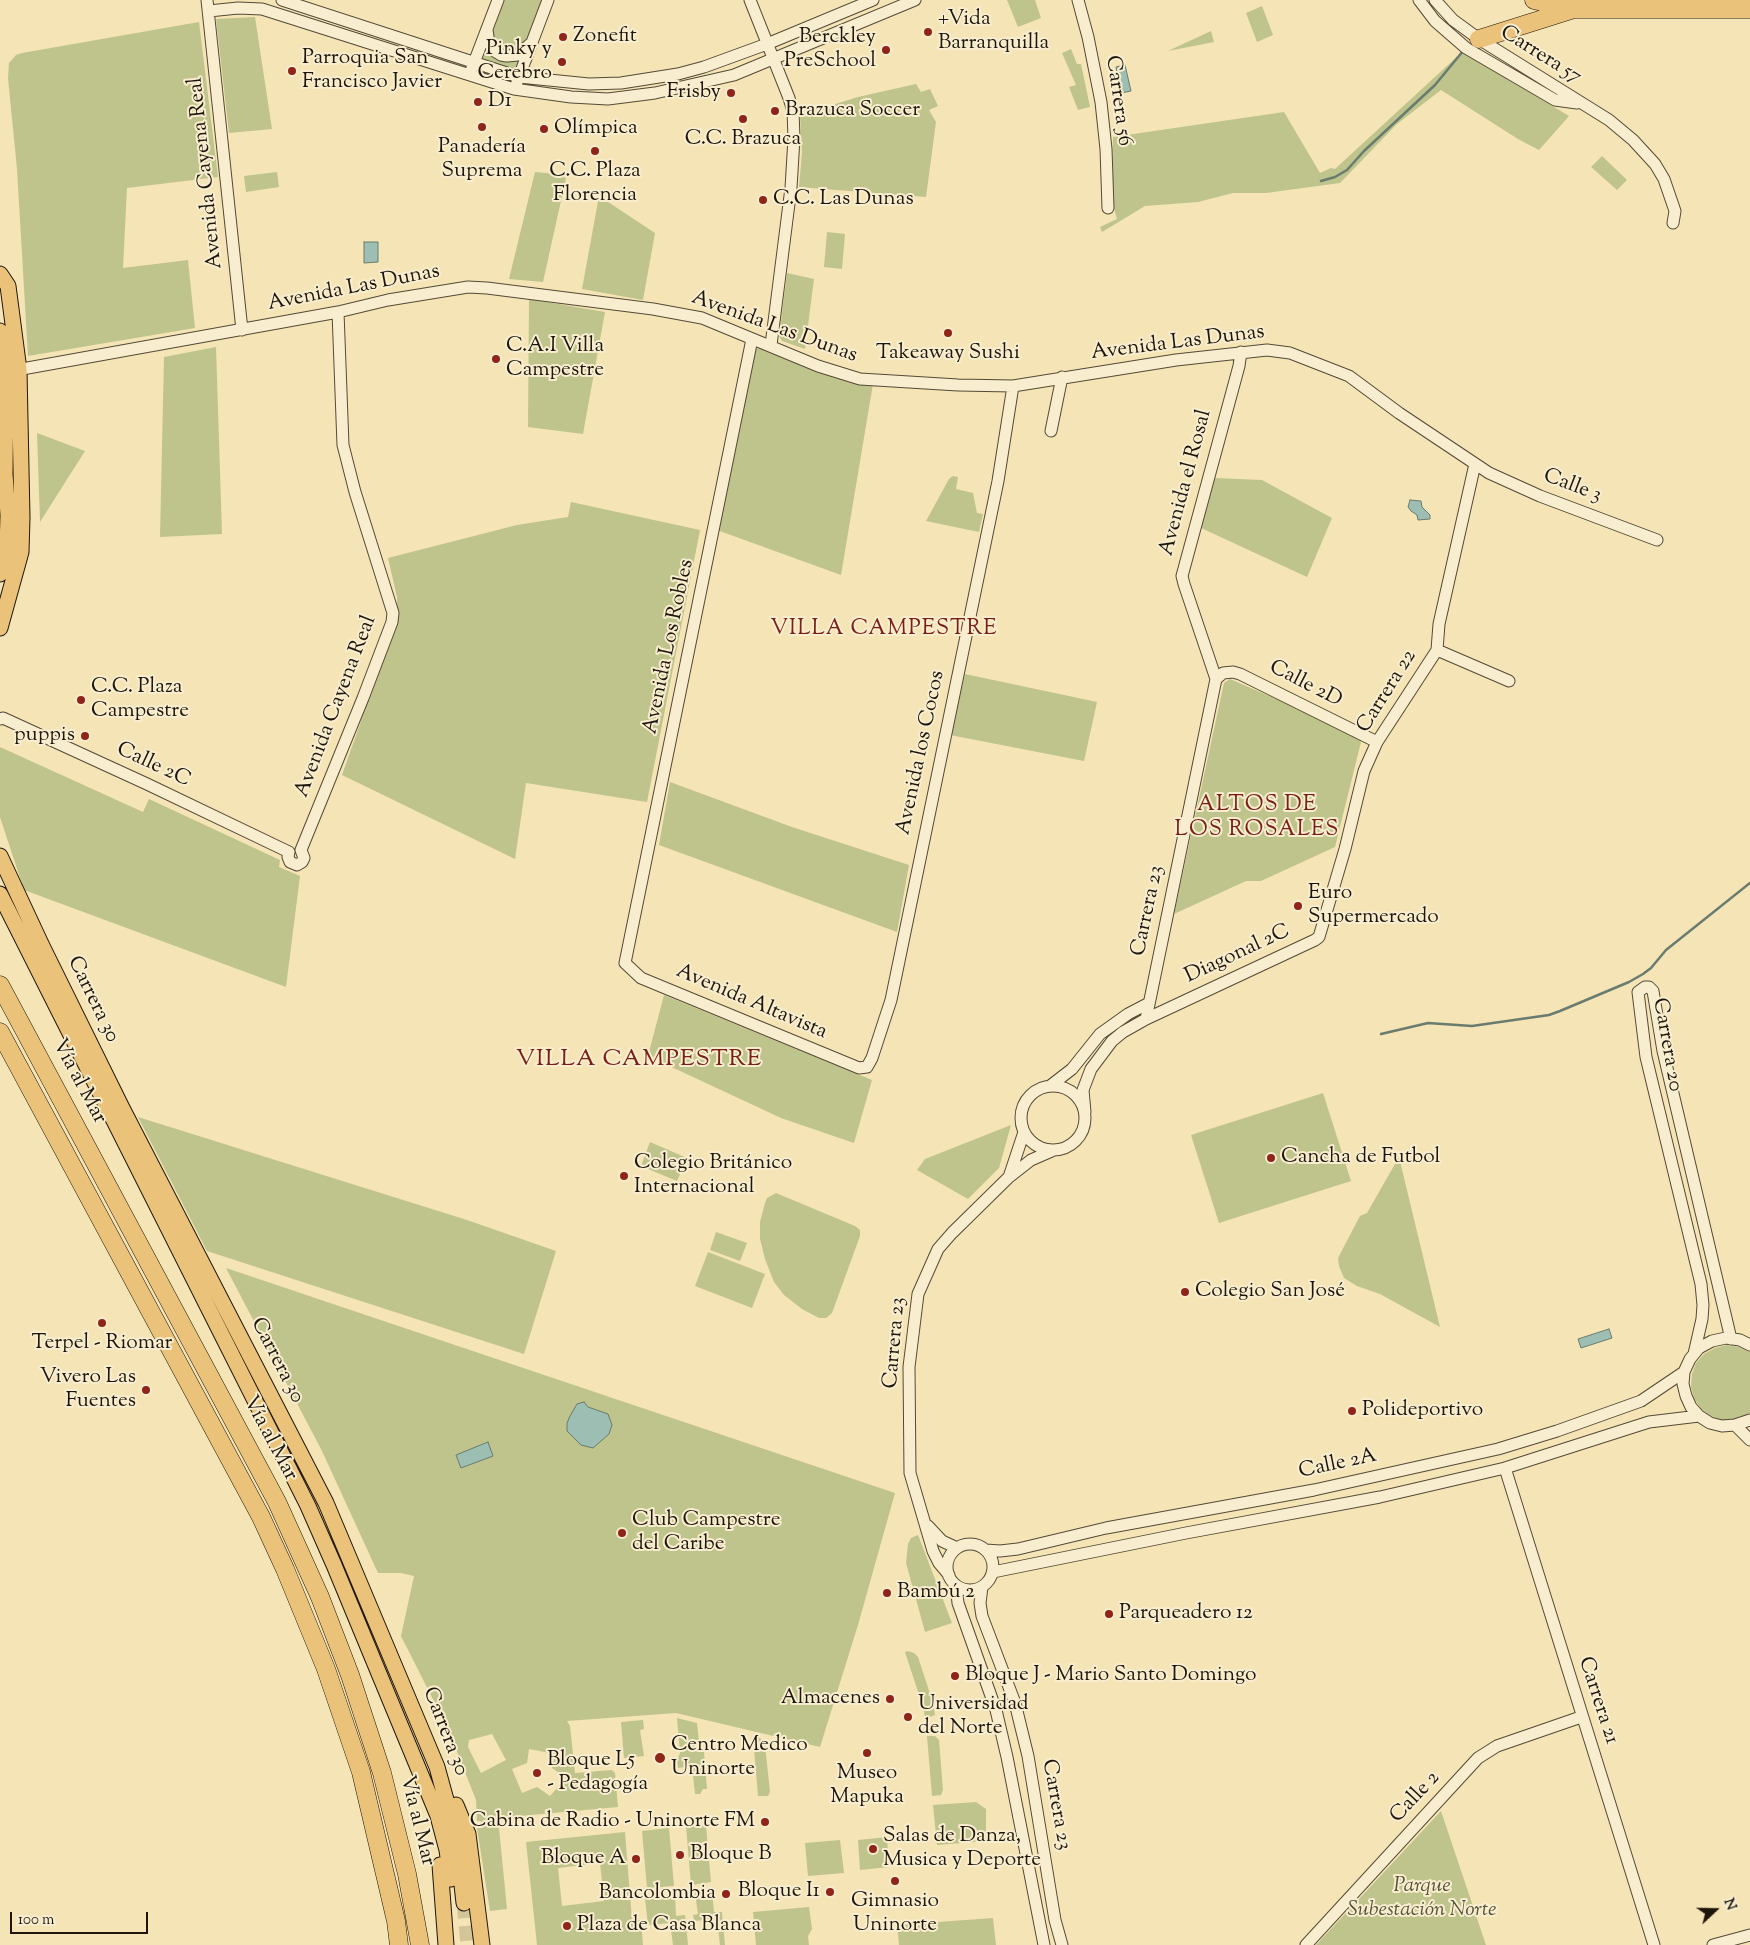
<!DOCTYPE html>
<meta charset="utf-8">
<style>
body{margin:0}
#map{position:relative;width:1750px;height:1945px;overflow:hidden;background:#f5e4b5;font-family:"Sorts Mill Goudy",serif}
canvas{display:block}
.north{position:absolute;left:1690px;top:1885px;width:50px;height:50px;-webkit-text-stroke:4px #f8edcf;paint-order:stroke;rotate:69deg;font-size:14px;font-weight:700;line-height:20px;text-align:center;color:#1e160a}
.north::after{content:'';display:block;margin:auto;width:18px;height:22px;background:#1e160a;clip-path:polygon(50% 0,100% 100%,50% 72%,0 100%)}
.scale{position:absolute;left:10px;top:1912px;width:138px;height:22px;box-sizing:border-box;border:2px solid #1e160a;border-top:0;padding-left:6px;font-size:15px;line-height:18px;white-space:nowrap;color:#1e160a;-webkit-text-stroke:4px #f8edcf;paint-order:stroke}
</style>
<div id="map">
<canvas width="1750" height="1945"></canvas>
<div class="north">N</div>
<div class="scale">100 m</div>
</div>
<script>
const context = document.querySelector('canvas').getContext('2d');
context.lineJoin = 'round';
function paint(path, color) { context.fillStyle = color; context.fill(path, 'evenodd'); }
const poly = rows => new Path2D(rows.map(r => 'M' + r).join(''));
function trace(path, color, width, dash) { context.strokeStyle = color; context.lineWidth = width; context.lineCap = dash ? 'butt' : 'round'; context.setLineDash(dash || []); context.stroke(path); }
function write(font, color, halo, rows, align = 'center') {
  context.font = font + ' "Sorts Mill Goudy",serif'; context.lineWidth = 4; context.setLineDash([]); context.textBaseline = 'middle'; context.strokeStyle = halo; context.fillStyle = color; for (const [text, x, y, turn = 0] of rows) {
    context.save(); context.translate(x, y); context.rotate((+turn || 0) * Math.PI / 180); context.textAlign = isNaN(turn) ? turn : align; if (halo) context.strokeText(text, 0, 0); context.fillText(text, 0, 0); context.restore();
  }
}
paint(poly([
 [500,0,546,0,519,71,478,59],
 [1007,0,1035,0,1041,18,1018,27],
 [1262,6,1273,35,1257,42,1246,13],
 [255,17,272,129,229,133,216,19],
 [199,22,218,177,127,188,123,268,188,260,195,328,28,356,17,169,8,78,9,63,16,55,22,53],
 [1211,31,1214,42,1168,51],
 [1071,49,1077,64,1081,64,1090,107,1078,110,1069,87,1076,85,1062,53],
 [1462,52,1569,116,1539,150,1518,139,1441,90,1397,124,1340,183,1266,193,1233,193,1198,202,1145,206,1102,232,1100,227,1117,219,1111,198,1113,137,1284,112,1320,173,1331,168,1335,169],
 [916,84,921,92,930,89,938,106,929,110,936,122,926,197,799,187,802,152,800,115,858,97],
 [1602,156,1627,180,1617,190,1591,167],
 [277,172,279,187,246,192,244,176],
 [535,172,556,174,566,178,543,282,509,279],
 [599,196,655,233,643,300,582,289],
 [827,232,845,234,842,269,824,267],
 [787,273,814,279,805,349,782,341,779,336],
 [529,299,605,312,583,434,528,427],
 [216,347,222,534,160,537,164,357],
 [759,348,820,372,873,384,841,575,717,530,753,350],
 [37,433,85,451,40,522],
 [953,476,958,477,956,489,973,493,977,513,983,514,979,532,926,521,949,479],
 [1214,478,1262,480,1332,518,1307,577,1199,527],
 [571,502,700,530,647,802,526,783,515,859,342,775,397,619,397,597,388,558,517,525,568,517],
 [965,674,1097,702,1084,761,950,735],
 [1230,679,1357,734,1361,742,1335,847,1261,881,1246,881,1174,914,1224,683],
 [0,747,143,812,149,799,280,860,279,867,300,876,286,987,24,890,0,817],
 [670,782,792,827,909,865,897,932,659,845],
 [664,995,872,1080,854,1143,781,1118,648,1056],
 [1323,1093,1351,1181,1219,1223,1191,1135],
 [138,1117,467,1220,556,1251,524,1354,207,1251],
 [1011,1125,999,1168,968,1199,917,1170,925,1159],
 [650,1142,687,1158,677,1181,641,1166],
 [1399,1157,1440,1327,1380,1294,1357,1286,1344,1278,1339,1266,1338,1258,1360,1216,1367,1213],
 [776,1193,855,1226,860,1230,860,1236,832,1313,826,1318,819,1318,802,1309,784,1295,774,1282,765,1259,760,1239,760,1222,765,1203,767,1198],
 [716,1232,747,1243,740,1261,710,1250],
 [708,1252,765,1274,752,1308,695,1286],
 [226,1268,895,1493,858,1625,820,1747,676,1713,567,1721,570,1726,575,1773,612,1770,615,1773,618,1807,498,1818,507,1909,490,1911,477,1828,482,1827,481,1821,477,1821,476,1800,448,1729,401,1636,414,1576,401,1573,378,1573,322,1451],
 [492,1734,506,1760,481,1773,468,1747,469,1740],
 [529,1749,555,1754,552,1768,566,1778,550,1796,537,1787,522,1793,512,1769,527,1763],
 [1727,1345,1739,1347,1750,1352,1750,1413,1735,1420,1722,1420,1711,1416,1701,1409,1694,1398,1691,1387,1692,1374,1696,1363,1704,1354,1715,1348],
 [918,1535,952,1623,925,1632,906,1563,908,1544,911,1538],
 [908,1651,914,1653,918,1657,933,1703,935,1715,925,1719,924,1710,905,1652],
 [677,1718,697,1723,700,1751,704,1752,707,1789,703,1789,700,1794,695,1794,692,1766,678,1768,677,1761,680,1753],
 [643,1720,644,1729,640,1730,644,1756,624,1758,621,1722],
 [927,1736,935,1736,939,1740,943,1790,941,1795,932,1796],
 [753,1737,760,1738,765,1745,770,1792,768,1796,758,1796],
 [976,1802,986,1809,986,1841,937,1845,933,1805],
 [1441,1811,1486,1945,1316,1945],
 [706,1825,711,1882,691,1885,686,1826],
 [669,1828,674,1886,647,1888,642,1831],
 [625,1832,632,1920,641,1920,643,1945,537,1945,526,1842],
 [600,1863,604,1901,562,1906,558,1868],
 [887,1837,889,1867,860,1870,858,1840],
 [840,1840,844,1873,808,1876,805,1843],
 [712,1891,714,1912,722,1912,725,1945,720,1945,717,1919,694,1921,693,1915,698,1914,695,1893],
 [675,1895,676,1916,685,1915,688,1945,673,1945,670,1923,648,1925,645,1898],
 [809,1907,812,1929,808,1936,809,1945,756,1945,753,1912],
 [993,1918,996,1945,899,1945,897,1925]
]), '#bec48c');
const water = poly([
 [1125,65,1131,91,1121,93,1116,67,1125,65],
 [364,242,378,242,378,262,364,263,364,242],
 [1410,500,1421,501,1422,507,1430,515,1430,519,1418,520,1417,515,1411,511,1408,507,1410,500],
 [1609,1329,1612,1338,1581,1348,1578,1339,1609,1329],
 [584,1402,588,1407,608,1414,612,1425,609,1434,593,1448,581,1445,567,1431,567,1423,570,1416,577,1404,584,1402],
 [488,1442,493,1456,461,1468,456,1455,488,1442]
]);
paint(water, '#9dbeb3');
trace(water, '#6a7b6f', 1);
trace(poly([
 [1321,181,1335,177,1347,170,1364,151,1435,85,1463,51],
 [1381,1034,1428,1023,1472,1026,1549,1015,1560,1011,1629,982,1643,974,1651,968,1666,950,1750,883]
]), '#6a7b6f', 2.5);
trace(poly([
 [464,1903,468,1945]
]), '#d5c59b', 15, [15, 8]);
const minor = poly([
 [207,0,242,330],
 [282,0,519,77,589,84,621,83,678,74,704,67,767,44,873,0],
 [750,0,789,98,793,111,794,138,791,188,771,345],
 [1078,0,1088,37,1101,102,1106,149,1108,208],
 [1419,0,1435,21,1466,48,1555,100,1577,103],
 [1435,0,1453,20,1479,39,1609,120,1633,140,1655,164,1664,179,1675,211,1673,223],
 [209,11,238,8,262,9,514,89,571,97,608,99,655,93,734,75,915,0],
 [487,30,489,43,496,52,501,55,507,56,518,55,530,44],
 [472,68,498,0],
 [517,82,548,0],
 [752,339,625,963,641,978,859,1068,867,1067,872,1058,891,1000,998,481,1013,386],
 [11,371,338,312,388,300,468,287,487,288,653,309,702,318,818,366,860,379,958,385,1013,386,1176,360,1267,350,1290,353,1349,376,1399,413,1489,473,1540,496,1657,540],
 [1051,431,1062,377],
 [1437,650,1509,681],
 [1216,679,1184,584,1182,576,1239,366,1241,352],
 [1216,679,1223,673,1233,672,1240,674,1377,742],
 [0,719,3,718,147,784,289,852],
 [301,850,363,698,392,622,393,613,355,492,343,445,338,312],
 [289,852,288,857,290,862,297,865,302,862,304,858,301,850],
 [1146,1019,1216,679],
 [1050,1086,1072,1069,1100,1034,1128,1014,1149,1003],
 '1021 1118a32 32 0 1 1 64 0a32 32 0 1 1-64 0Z',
 [1085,1112,1083,1090,1091,1069,1112,1041,1123,1032,1146,1019,1315,940,1319,937,1345,849,1364,771,1377,742,1437,650,1439,624,1475,464],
 [1009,1177,1024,1132],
 [1750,1345,1740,1340,1726,1338,1712,1341,1699,1348,1690,1359,1684,1372,1683,1384,1686,1396,1691,1407,1699,1416,1710,1423,1722,1426,1735,1425,1750,1420],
 [1694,1354,1702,1319,1703,1305,1701,1284,1646,1057,1638,992,1645,987,1649,987,1653,991,1663,1051,1731,1339],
 [1735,1425,1750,1440],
 [1505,1468,1654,1945],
 [928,1526,942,1541,957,1548],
 '947 1567a23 23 0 1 1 46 0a23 23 0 1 1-46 0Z',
 [986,1550,1000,1551,1018,1549,1106,1528,1314,1490,1498,1449,1557,1431,1641,1401,1684,1372],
 [993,1572,1186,1533,1380,1497,1505,1468,1649,1422,1699,1416],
 [949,1575,939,1563,933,1551,910,1473,909,1367,918,1294,938,1249,952,1233,1008,1178,1031,1160,1054,1150],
 [956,1585,958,1603,996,1710,1007,1757,1044,1945],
 [982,1587,980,1603,982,1616,1015,1703,1028,1756,1055,1920,1062,1945],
 [1306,1945,1478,1758,1497,1746,1581,1717],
 [1713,1945,1750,1935]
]);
const major = poly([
 [0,274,8,286,19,370,22,518,21,552,0,628],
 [0,331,6,372,5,474,8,515,7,549,0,574],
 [0,856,42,946,122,1108,326,1503,437,1767,457,1840,464,1903],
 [0,894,308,1506,334,1565,438,1816,447,1850,451,1879],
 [456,1805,468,1834,482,1945],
 [440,1865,446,1945]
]);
const highway = poly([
 [1534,0,1574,9,1750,9],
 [1479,39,1571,10],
 [0,985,277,1502,320,1597,350,1675,382,1773,407,1874,420,1945],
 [0,1032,261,1517,285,1569,326,1669,361,1772,396,1921,399,1945]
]);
trace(minor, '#544a35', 13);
trace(major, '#1e160a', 17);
trace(highway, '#1e160a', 19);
trace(minor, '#f8edcf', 11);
trace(major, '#eac27a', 15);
trace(highway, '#eac27a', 18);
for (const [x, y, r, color] of [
 [928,32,5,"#8f2418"],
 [563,37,5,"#8f2418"],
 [886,50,5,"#8f2418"],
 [562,62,5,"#8f2418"],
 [292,71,5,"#8f2418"],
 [731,93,5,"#8f2418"],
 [478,102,5,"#8f2418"],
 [775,111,5,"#8f2418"],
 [743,119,5,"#8f2418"],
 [482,127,5,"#8f2418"],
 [544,129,5,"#8f2418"],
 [595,151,5,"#8f2418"],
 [763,200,5,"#8f2418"],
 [948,333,5,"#8f2418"],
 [496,359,5,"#8f2418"],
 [81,700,5,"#8f2418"],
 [85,736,5,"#8f2418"],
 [1298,906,5,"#8f2418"],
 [1271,1158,5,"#8f2418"],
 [624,1176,5,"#8f2418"],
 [1185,1292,5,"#8f2418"],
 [102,1323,5,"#8f2418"],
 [146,1390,5,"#8f2418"],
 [1352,1411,5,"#8f2418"],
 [622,1533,5,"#8f2418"],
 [887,1593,5,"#8f2418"],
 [1109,1614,5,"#8f2418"],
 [955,1676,5,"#8f2418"],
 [890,1699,5,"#8f2418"],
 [908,1717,5,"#8f2418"],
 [867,1753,5,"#8f2418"],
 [660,1758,6,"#8f2418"],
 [537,1773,5,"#8f2418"],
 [765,1822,5,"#8f2418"],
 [873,1849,5,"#8f2418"],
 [680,1855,5,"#8f2418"],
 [636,1859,5,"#8f2418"],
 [895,1881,5,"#8f2418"],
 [830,1892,5,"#8f2418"],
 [726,1894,5,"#8f2418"],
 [567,1926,5,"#8f2418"]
]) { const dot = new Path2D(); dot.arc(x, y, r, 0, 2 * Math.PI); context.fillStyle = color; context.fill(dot); trace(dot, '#f8edcf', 2); }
write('21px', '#1e160a', '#f8edcf', [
 ["+Vida",938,20],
 ["Barranquilla",938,44],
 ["Zonefit",573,37],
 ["Berckley",876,38,"right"],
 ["PreSchool",876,62,"right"],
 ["Pinky y",552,50,"right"],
 ["Cerebro",552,74,"right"],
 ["Parroquia San",302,59],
 ["Francisco Javier",302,83],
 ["Frisby",721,93,"right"],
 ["D1",488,102],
 ["Brazuca Soccer",785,111],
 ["Olímpica",554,129],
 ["C.C. Brazuca",743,140,"center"],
 ["Panadería",482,148,"center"],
 ["Suprema",482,172,"center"],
 ["C.C. Plaza",595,172,"center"],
 ["Florencia",595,196,"center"],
 ["C.C. Las Dunas",773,200],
 ["C.A.I Villa",506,347],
 ["Campestre",506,371],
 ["Takeaway Sushi",948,354,"center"],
 ["C.C. Plaza",91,688],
 ["Campestre",91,712],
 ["puppis",75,736,"right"],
 ["Euro",1308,894],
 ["Supermercado",1308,918],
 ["Cancha de Futbol",1281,1158],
 ["Colegio Británico",634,1164],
 ["Internacional",634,1188],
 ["Colegio San José",1195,1292],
 ["Terpel - Riomar",102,1344,"center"],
 ["Vivero Las",136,1378,"right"],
 ["Fuentes",136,1402,"right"],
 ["Polideportivo",1362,1411],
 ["Club Campestre",632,1521],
 ["del Caribe",632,1545],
 ["Bambú 2",897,1593],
 ["Parqueadero 12",1119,1614],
 ["Bloque J - Mario Santo Domingo",965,1676],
 ["Almacenes",880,1699,"right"],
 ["Universidad",918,1705],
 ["del Norte",918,1729],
 ["Centro Medico",671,1746],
 ["Uninorte",671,1770],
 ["Bloque L5",547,1761],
 ["- Pedagogía",547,1785],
 ["Museo",867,1774,"center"],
 ["Mapuka",867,1798,"center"],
 ["Cabina de Radio - Uninorte FM",755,1822,"right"],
 ["Salas de Danza,",883,1837],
 ["Musica y Deporte",883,1861],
 ["Bloque B",690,1855],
 ["Bloque A",626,1859,"right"],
 ["Bloque I1",820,1892,"right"],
 ["Bancolombia",716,1894,"right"],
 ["Gimnasio",895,1902,"center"],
 ["Uninorte",895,1926,"center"],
 ["Plaza de Casa Blanca",577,1926]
], 'left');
write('21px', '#1e160a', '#f8edcf', [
 ["Carrera 57",1540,56,32],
 ["Carrera 56",1117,101,82],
 ["Avenida Cayena Real",207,173,-96],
 ["Avenida Las Dunas",354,289,-11],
 ["Avenida Las Dunas",774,328,20],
 ["Avenida Las Dunas",1178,344,-7],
 ["Avenida el Rosal",1187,483,-75],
 ["Calle 3",1572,487,21],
 ["Avenida Los Robles",670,647,-78],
 ["Calle 2D",1305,685,27],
 ["Carrera 22",1388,692,-58],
 ["Avenida Cayena Real",337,707,-69],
 ["Avenida los Cocos",922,753,-78],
 ["Calle 2C",153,766,25],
 ["Carrera 23",1149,911,-78],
 ["Diagonal 2C",1238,955,-25],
 ["Carrera 30",92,1000,64],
 ["Avenida Altavista",751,1003,23],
 ["Carrera 20",1666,1045,80],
 ["Vía al Mar",78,1082,62],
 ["Carrera 23",896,1343,-85],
 ["Carrera 30",276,1361,63],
 ["Vía al Mar",269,1439,62],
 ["Calle 2A",1338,1465,-12],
 ["Carrera 21",1597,1701,72],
 ["Carrera 30",444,1732,69],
 ["Calle 2",1416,1798,-47],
 ["Carrera 23",1055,1805,80],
 ["Vía al Mar",416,1821,76]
]);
write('italic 21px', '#565338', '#f8edcf', [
 ["Parque",1422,1887],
 ["Subestación Norte",1422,1911]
]);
context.letterSpacing = '1px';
write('22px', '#7a1f14', '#f8edcf', [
 ["VILLA CAMPESTRE",884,630],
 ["ALTOS DE",1257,806],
 ["LOS ROSALES",1257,831]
]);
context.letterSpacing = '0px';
context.letterSpacing = '1px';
write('24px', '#7a1f14', '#f8edcf', [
 ["VILLA CAMPESTRE",639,1061]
]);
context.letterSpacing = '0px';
</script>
